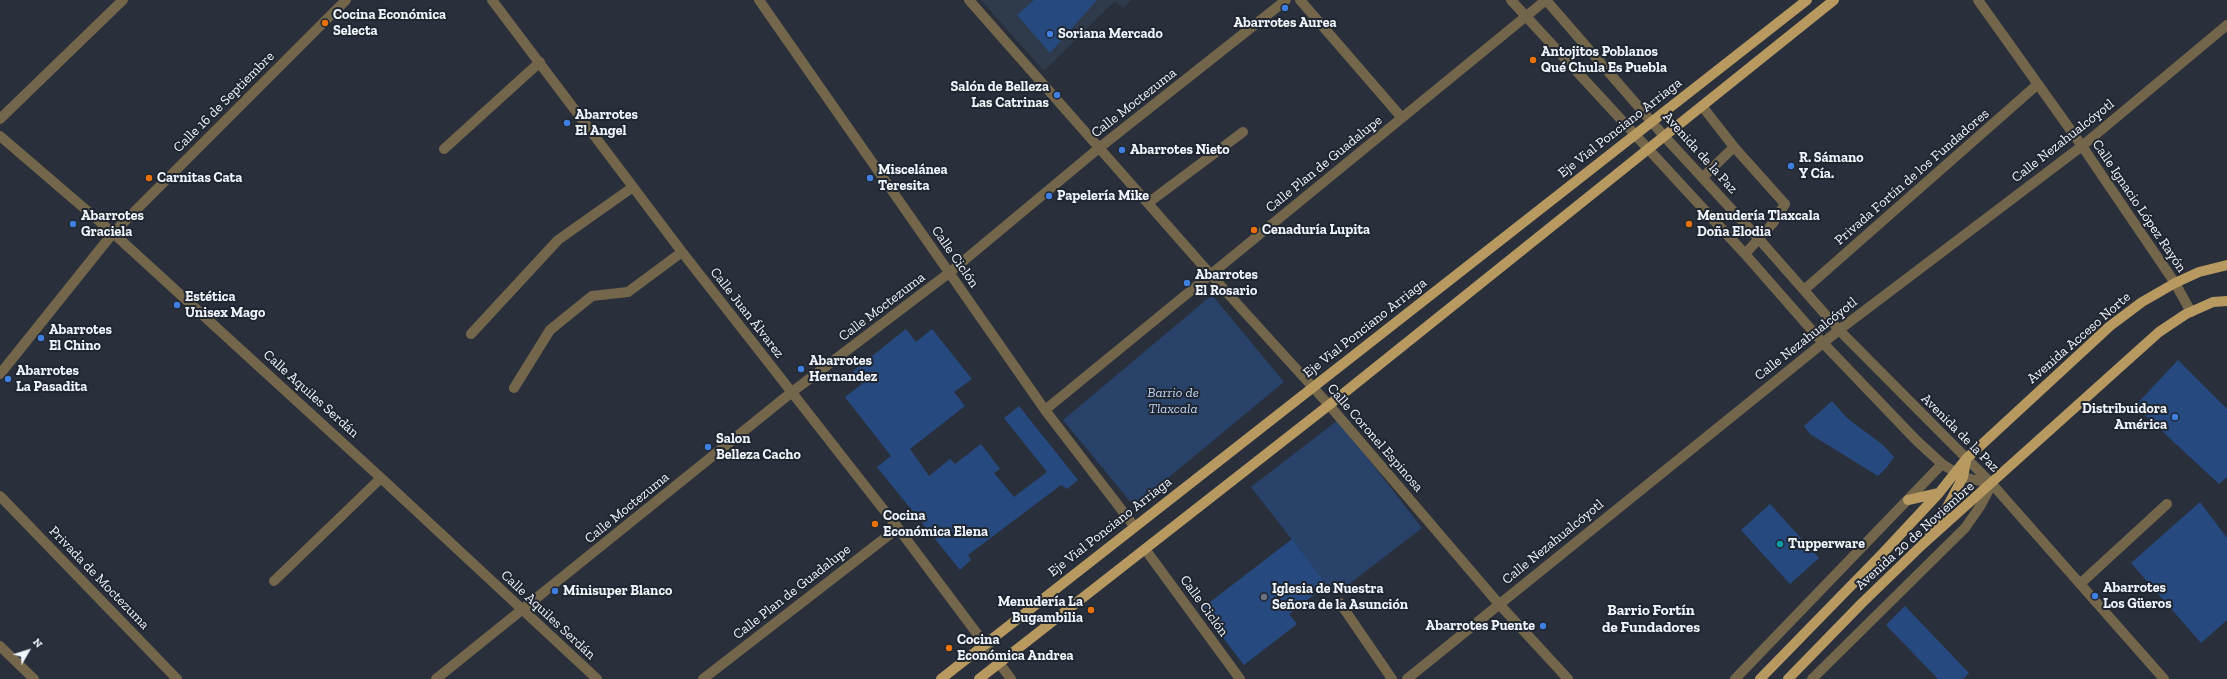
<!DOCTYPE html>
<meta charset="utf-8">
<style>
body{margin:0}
#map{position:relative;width:2227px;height:679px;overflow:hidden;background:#29303b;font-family:"Zilla Slab",serif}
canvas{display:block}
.north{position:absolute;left:8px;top:631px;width:40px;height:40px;-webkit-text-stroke:3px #202630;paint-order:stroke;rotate:51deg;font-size:11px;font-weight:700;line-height:16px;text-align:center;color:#f0f5fc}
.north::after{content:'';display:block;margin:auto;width:14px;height:18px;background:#f0f5fc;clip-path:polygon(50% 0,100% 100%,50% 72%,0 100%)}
</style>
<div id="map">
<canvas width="2227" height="679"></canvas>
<div class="north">N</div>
</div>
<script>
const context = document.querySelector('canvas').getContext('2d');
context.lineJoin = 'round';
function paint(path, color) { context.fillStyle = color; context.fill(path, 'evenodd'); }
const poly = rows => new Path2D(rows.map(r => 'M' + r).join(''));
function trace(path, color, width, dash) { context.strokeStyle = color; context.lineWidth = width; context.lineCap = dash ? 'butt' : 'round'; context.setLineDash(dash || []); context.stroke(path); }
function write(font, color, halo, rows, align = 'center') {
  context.font = font + ' "Zilla Slab",serif'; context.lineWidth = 4; context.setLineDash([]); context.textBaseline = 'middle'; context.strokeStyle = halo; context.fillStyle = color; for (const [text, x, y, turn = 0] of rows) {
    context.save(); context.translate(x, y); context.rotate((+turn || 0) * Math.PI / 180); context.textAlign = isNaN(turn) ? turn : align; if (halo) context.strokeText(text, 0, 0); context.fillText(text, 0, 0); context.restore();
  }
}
paint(poly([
 [981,0,1132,0,1123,8,1115,1,1044,71]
]), '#2f3a4a');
paint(poly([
 [1212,295,1284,382,1134,506,1063,420],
 [1338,420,1422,528,1335,595,1251,487]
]), '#284269');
paint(poly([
 [1034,0,1097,0,1050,53,1017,15],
 [906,329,916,342,932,329,972,379,954,392,965,406,910,449,929,476,950,459,955,464,981,444,1000,469,994,473,1014,497,1047,472,1004,418,1019,406,1078,480,1067,489,1061,485,968,555,971,560,960,570,877,467,891,456,845,397,862,384,852,372],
 [2178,360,2227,409,2227,477,2219,484,2135,406],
 [1832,401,1847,418,1883,445,1894,457,1887,467,1878,476,1810,434,1804,426],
 [2200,502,2227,538,2227,620,2201,643,2131,563],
 [1770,504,1819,558,1790,584,1741,530],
 [1292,539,1327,585,1289,614,1297,624,1244,665,1201,609],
 [1905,606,1969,673,1963,679,1938,679,1886,625]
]), '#264a7f');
trace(poly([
 [492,0,682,252,898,528,1011,679],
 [759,0,1045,410,1134,526],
 [969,0,1211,275,1329,405,1499,604,1568,679],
 [1300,0,1402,118],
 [1511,0,1745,254,1823,343,1916,440,1942,464,1963,477,1992,484],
 [1546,0,1664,136,1758,238,1839,330,1992,484,2164,679],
 [1978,0,2082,146,2175,283,2191,312],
 [1702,106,1734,147,1785,204,1773,223,1745,254],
 [0,119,123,0],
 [0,136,113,233,381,478,597,679],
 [444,149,540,62],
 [1703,177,1734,147],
 [1148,203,1243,132],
 [1804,290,2038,84],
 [471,334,558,240,633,187],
 [0,374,113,233,346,0],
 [514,388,550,330,592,296,628,292,682,252],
 [1045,410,1546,0],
 [0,496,177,679],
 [1145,549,1240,679],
 [274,581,381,478],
 [2081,583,2167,504],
 [1340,603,1392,679],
 [0,646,34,679],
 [436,679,792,392,949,273,1099,148,1286,0],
 [703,679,898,528],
 [1407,679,1839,330,2082,146,2227,25],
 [1735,679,1942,464],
 [1812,679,1965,528,1979,508,1992,484]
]), '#74664b', 10);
trace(poly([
 [1908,500,1939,493],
 [1930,534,1946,509,1963,477,1966,461],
 [941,679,1807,0],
 [979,679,1329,405,1834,0],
 [1760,679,1883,553,1939,493,1966,459,2110,326,2142,302,2175,283,2199,272,2227,265],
 [1788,679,1862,603,1923,544,2159,332,2186,314,2213,302,2227,301]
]), '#b89a61', 10);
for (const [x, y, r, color] of [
 [1285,8,4,"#3f7fe0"],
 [325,23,4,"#e8710a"],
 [1050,34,4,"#3f7fe0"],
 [1533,60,4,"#e8710a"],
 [1057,95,4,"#3f7fe0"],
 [567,123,4,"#3f7fe0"],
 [1122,150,4,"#3f7fe0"],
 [1791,166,4,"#3f7fe0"],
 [149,178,4,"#e8710a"],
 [870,178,4,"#3f7fe0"],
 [1049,196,4,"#3f7fe0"],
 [73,224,4,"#3f7fe0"],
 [1689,224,4,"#e8710a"],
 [1254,230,4,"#e8710a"],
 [1187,283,4,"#3f7fe0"],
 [177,305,4,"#3f7fe0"],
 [41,338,4,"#3f7fe0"],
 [801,369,4,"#3f7fe0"],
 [8,379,4,"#3f7fe0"],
 [2175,417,4,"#3f7fe0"],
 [708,447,4,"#3f7fe0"],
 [875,524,4,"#e8710a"],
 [1780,544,4,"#0f9aa8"],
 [555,591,4,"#3f7fe0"],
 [2095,596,4,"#3f7fe0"],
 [1264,597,4,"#6b7280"],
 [1091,610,4,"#e8710a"],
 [1543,626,4,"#3f7fe0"],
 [949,648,4,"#e8710a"]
]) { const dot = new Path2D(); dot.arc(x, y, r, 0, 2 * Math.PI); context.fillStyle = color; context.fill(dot); trace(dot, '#202630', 1.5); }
write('bold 14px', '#f0f5fc', '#202630', [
 ["Cocina Económica",333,15],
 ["Selecta",333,31],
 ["Abarrotes Aurea",1285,23,"center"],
 ["Soriana Mercado",1058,34],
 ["Antojitos Poblanos",1541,52],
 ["Qué Chula Es Puebla",1541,68],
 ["Salón de Belleza",1049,87,"right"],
 ["Las Catrinas",1049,103,"right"],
 ["Abarrotes",575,115],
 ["El Angel",575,131],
 ["Abarrotes Nieto",1130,150],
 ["R. Sámano",1799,158],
 ["Y Cía.",1799,174],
 ["Miscelánea",878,170],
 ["Teresita",878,186],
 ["Carnitas Cata",157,178],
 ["Papelería Mike",1057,196],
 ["Abarrotes",81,216],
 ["Graciela",81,232],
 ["Menudería Tlaxcala",1697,216],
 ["Doña Elodia",1697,232],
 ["Cenaduría Lupita",1262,230],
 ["Abarrotes",1195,275],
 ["El Rosario",1195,291],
 ["Estética",185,297],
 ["Unisex Mago",185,313],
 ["Abarrotes",49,330],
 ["El Chino",49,346],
 ["Abarrotes",809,361],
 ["Hernandez",809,377],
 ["Abarrotes",16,371],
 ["La Pasadita",16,387],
 ["Distribuidora",2167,409,"right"],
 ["América",2167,425,"right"],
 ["Salon",716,439],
 ["Belleza Cacho",716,455],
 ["Cocina",883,516],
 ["Económica Elena",883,532],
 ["Tupperware",1788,544],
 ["Abarrotes",2103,588],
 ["Los Güeros",2103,604],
 ["Iglesia de Nuestra",1272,589],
 ["Señora de la Asunción",1272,605],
 ["Minisuper Blanco",563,591],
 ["Menudería La",1083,602,"right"],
 ["Bugambilia",1083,618,"right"],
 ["Abarrotes Puente",1535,626,"right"],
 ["Cocina",957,640],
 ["Económica Andrea",957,656]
], 'left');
write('14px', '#f0f5fc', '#202630', [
 ["Calle 16 de Septiembre",224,102,-45],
 ["Calle Moctezuma",1134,103,-38],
 ["Eje Vial Ponciano Arriaga",1620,128,-38],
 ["Calle Nezahualcóyotl",2063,141,-38],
 ["Avenida de la Paz",1700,153,48],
 ["Calle Plan de Guadalupe",1324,164,-39],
 ["Privada Fortín de los Fundadores",1912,177,-41],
 ["Calle Ignacio López Rayón",2139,206,56],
 ["Calle Ciclón",955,257,55],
 ["Calle Moctezuma",882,307,-37],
 ["Calle Juan Álvarez",747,313,52],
 ["Eje Vial Ponciano Arriaga",1365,328,-38],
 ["Avenida Acceso Norte",2079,338,-41],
 ["Calle Nezahualcóyotl",1806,339,-38],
 ["Calle Aquiles Serdán",311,394,42],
 ["Avenida de la Paz",1960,433,45],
 ["Calle Coronel Espinosa",1375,438,49],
 ["Calle Moctezuma",627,508,-39],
 ["Eje Vial Ponciano Arriaga",1110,527,-38],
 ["Avenida 20 de Noviembre",1915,536,-42],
 ["Calle Nezahualcóyotl",1553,542,-39],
 ["Privada de Moctezuma",99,578,46],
 ["Calle Plan de Guadalupe",792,592,-38],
 ["Calle Ciclón",1204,606,54],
 ["Calle Aquiles Serdán",548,615,43]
]);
write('italic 14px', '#bcd2f3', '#202630', [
 ["Barrio de",1173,393],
 ["Tlaxcala",1173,409]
]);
write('bold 15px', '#f0f5fc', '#202630', [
 ["Barrio Fortín",1651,611],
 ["de Fundadores",1651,628]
]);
</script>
